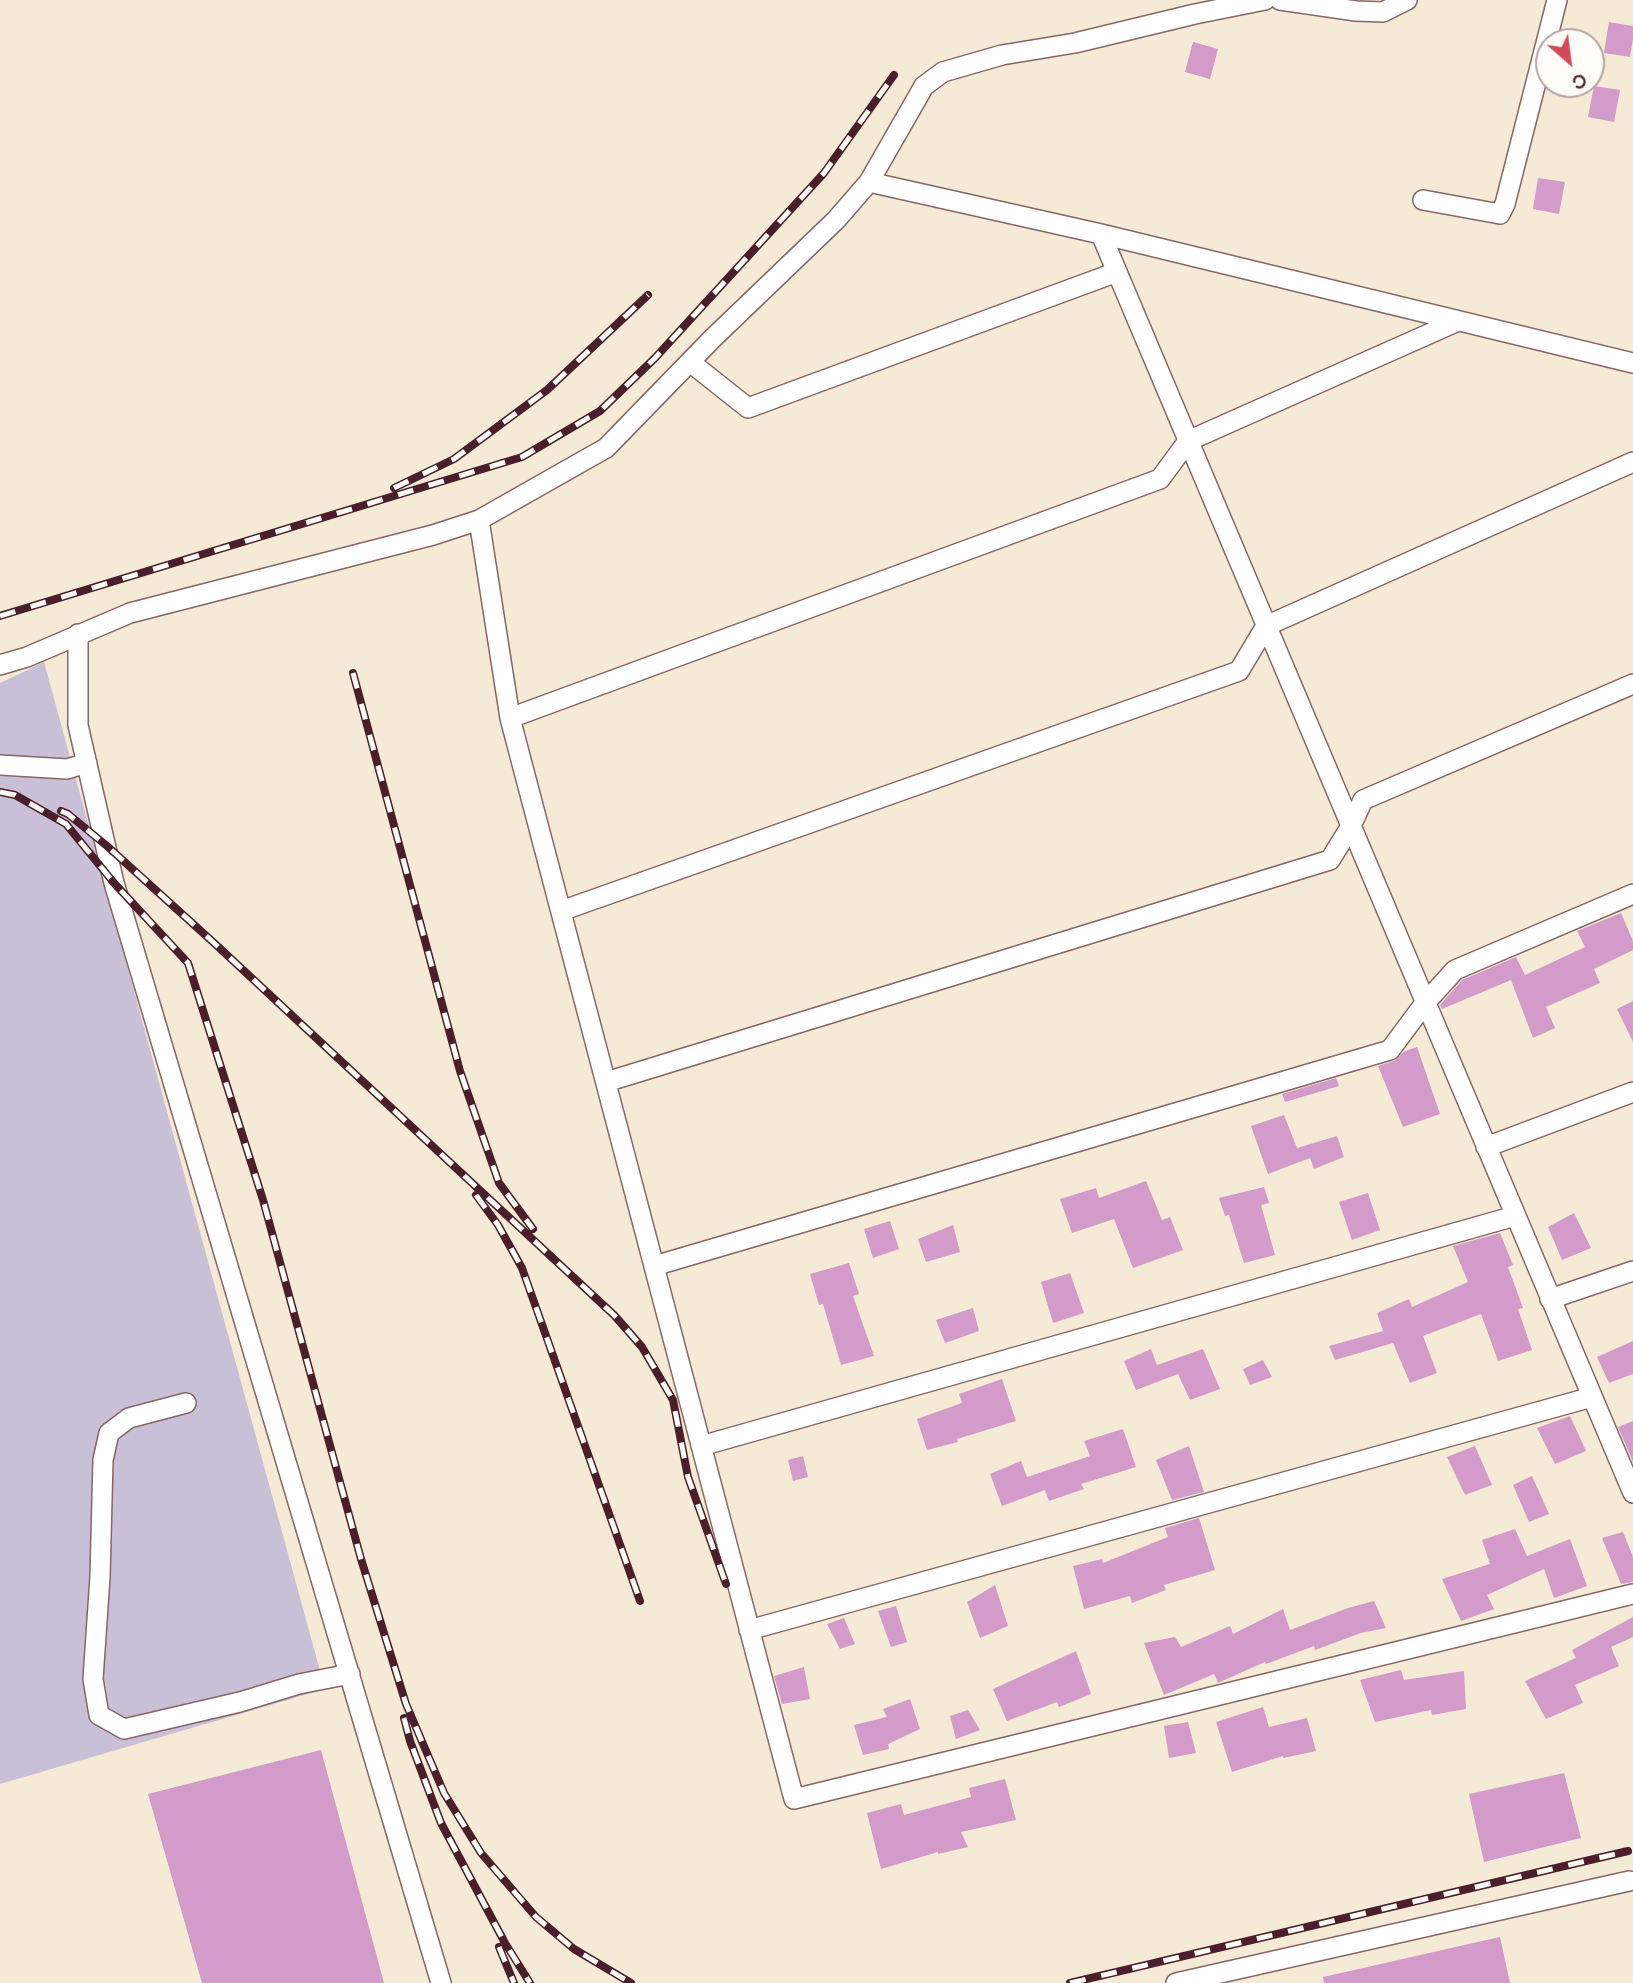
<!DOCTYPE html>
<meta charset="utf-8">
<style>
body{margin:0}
#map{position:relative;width:1633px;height:1983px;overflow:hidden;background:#f4ead5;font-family:"Balsamiq Sans",sans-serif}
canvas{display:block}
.north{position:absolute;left:1535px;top:28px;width:70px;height:70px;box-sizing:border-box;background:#fdfcf7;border:2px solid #b5a4a5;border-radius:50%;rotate:152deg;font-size:19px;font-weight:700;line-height:28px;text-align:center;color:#4a1f2b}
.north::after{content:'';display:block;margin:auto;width:24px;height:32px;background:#d1495b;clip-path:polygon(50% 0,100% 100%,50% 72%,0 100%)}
</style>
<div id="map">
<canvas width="1633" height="1983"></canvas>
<div class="north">С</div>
</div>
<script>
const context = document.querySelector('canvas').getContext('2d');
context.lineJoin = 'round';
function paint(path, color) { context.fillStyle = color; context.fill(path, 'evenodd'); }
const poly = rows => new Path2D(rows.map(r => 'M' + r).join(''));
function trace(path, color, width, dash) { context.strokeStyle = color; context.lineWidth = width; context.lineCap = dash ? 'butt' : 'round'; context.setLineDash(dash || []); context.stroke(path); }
paint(poly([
 [44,662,325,1689,0,1784,0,683]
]), '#c9bfd7');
paint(poly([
 [1609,22,1633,26,1633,39,1630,57,1604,53],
 [1193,42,1218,49,1210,79,1185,72],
 [1594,86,1620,90,1614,122,1588,117],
 [1538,178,1565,182,1559,214,1533,209],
 [1621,913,1633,941,1633,950,1594,969,1600,983,1546,1007,1555,1028,1533,1038,1511,980,1442,1009,1440,1005,1462,980,1516,957,1525,975,1585,947,1577,931],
 [1633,1001,1633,1042,1617,1009],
 [1417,1047,1440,1114,1403,1127,1378,1066,1394,1061,1405,1051],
 [1336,1078,1339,1086,1285,1102,1282,1094],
 [1284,1115,1297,1148,1337,1136,1344,1157,1314,1169,1310,1158,1268,1174,1251,1126],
 [1146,1181,1162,1220,1170,1217,1183,1250,1133,1268,1114,1219,1072,1233,1060,1199,1096,1188,1099,1198],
 [1264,1187,1269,1203,1261,1205,1275,1255,1244,1263,1229,1215,1225,1216,1219,1198],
 [1368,1193,1380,1230,1352,1240,1339,1202],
 [1574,1213,1591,1248,1562,1260,1548,1227],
 [890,1221,899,1249,873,1258,864,1229],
 [953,1225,960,1252,926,1262,918,1239],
 [1500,1233,1513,1265,1508,1267,1523,1308,1518,1309,1532,1350,1498,1361,1481,1314,1423,1336,1437,1373,1410,1383,1393,1343,1335,1360,1329,1346,1383,1331,1377,1313,1409,1299,1412,1307,1468,1282,1453,1246],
 [849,1263,859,1294,853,1296,874,1356,841,1365,823,1304,819,1305,810,1274],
 [1070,1273,1084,1313,1053,1323,1041,1282],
 [973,1308,979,1331,945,1343,936,1320],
 [1633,1341,1633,1374,1609,1383,1597,1357],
 [1151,1349,1157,1365,1203,1349,1220,1389,1190,1400,1178,1374,1136,1390,1124,1361],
 [1263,1360,1272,1377,1250,1385,1243,1369],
 [1002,1379,1016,1421,957,1439,958,1442,927,1450,917,1419,962,1403,959,1394],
 [1570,1416,1586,1451,1555,1464,1537,1428],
 [1633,1421,1633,1462,1618,1427],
 [1123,1429,1136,1467,1081,1484,1084,1489,1049,1501,1045,1490,1002,1506,990,1474,1021,1461,1027,1477,1090,1456,1084,1441],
 [1189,1446,1204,1492,1172,1500,1156,1460],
 [1475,1446,1492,1485,1465,1495,1447,1457],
 [803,1456,808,1477,793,1481,788,1460],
 [1532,1476,1549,1514,1529,1522,1513,1485],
 [1199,1518,1215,1570,1164,1585,1166,1590,1132,1603,1130,1596,1084,1609,1073,1566,1102,1559,1103,1563,1168,1537,1165,1528],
 [1515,1529,1527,1556,1570,1539,1587,1586,1554,1598,1544,1569,1487,1595,1494,1609,1461,1621,1442,1579,1490,1564,1482,1540],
 [1623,1532,1633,1557,1633,1582,1621,1584,1602,1538],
 [995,1585,1008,1626,980,1638,967,1602],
 [1374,1601,1386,1628,1361,1633,1315,1650,1314,1646,1266,1664,1265,1662,1220,1682,1218,1683,1214,1674,1164,1695,1144,1643,1175,1637,1181,1647,1230,1626,1233,1634,1283,1609,1290,1630,1348,1608],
 [896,1606,907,1642,891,1647,878,1611],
 [1633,1617,1633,1637,1611,1647,1619,1666,1575,1685,1583,1703,1546,1719,1525,1681,1576,1658,1572,1650],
 [844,1618,855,1644,840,1649,827,1624],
 [1076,1651,1091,1694,1059,1707,1057,1702,1007,1721,993,1689],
 [804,1667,810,1699,782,1704,774,1676],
 [1401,1670,1404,1680,1464,1671,1466,1709,1432,1715,1431,1710,1375,1722,1360,1680],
 [910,1699,920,1729,888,1744,889,1749,863,1755,854,1725,887,1717,883,1709],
 [1263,1707,1269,1727,1307,1718,1316,1751,1283,1758,1283,1756,1232,1772,1216,1722],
 [968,1710,980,1730,956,1739,950,1716],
 [1188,1722,1196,1753,1169,1758,1164,1726],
 [321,1750,384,1983,202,1983,148,1794],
 [1564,1773,1581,1838,1484,1862,1469,1794],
 [1005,1779,1016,1820,961,1832,968,1847,938,1854,938,1852,881,1869,867,1813,901,1804,904,1815,971,1797,969,1788],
 [1500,1937,1510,1983,1324,1983,1323,1977]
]), '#d29bca');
const minor = poly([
 [1280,0,1356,11,1383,12,1407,0],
 [869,182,1101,234,1633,363],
 [1423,200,1500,214,1505,204,1557,0],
 [1101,234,1633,1493],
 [690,362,748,408,1117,272],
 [479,520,510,718,794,1799,1633,1594],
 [78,634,78,725,114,883,441,1983],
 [0,665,27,657,130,613,433,535,479,520,606,448,712,339,836,220,869,182,924,86,943,72,1002,55,1075,43,1195,14,1265,0],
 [510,718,1160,479,1188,441,1458,321],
 [0,765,67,769,87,763],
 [561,911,1239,671,1266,626,1633,462],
 [606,1082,1330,860,1351,826,1363,800,1633,684],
 [1486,1147,1633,1092],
 [654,1266,1390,1050,1425,1003,1455,970,1633,894],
 [1550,1299,1633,1271],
 [186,1403,129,1418,109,1433,103,1460,100,1577,93,1679,99,1715,124,1729,240,1702,299,1684,350,1674],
 [701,1446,1515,1216],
 [749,1630,1592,1397],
 [1176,1983,1629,1881]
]);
trace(minor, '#866666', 22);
trace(minor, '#fff', 19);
const rail = poly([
 [394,488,454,459,547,390,648,295],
 [0,616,522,457,600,411,655,358,824,173,894,75],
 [353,673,460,1071,499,1183,533,1229],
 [0,792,15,795,66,824,114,883,188,963,263,1200,361,1559,406,1704,444,1793,481,1853,536,1917,574,1949,631,1983],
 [61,811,68,814,107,846,213,942,614,1315,642,1347,673,1400,688,1477,726,1584],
 [476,1195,498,1225,522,1268,640,1601],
 [404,1718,410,1741,441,1823,505,1943,530,1983],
 [499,1947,514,1983],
 [1070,1983,1628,1851]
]);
trace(rail, '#4a1f2b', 8);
trace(rail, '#fdfcf7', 5, [16]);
</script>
